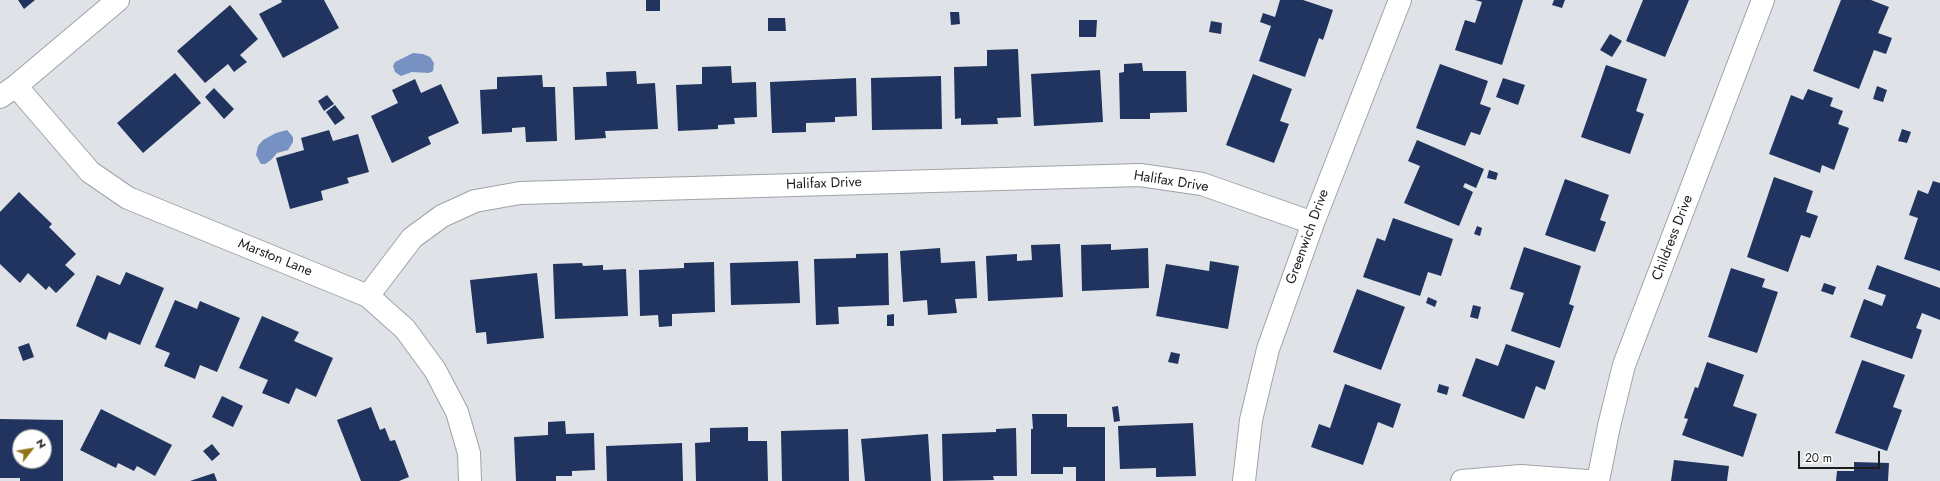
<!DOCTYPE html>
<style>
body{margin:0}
#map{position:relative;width:1940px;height:481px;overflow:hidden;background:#dfe2e7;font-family:Jost,sans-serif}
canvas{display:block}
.north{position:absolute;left:12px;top:429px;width:40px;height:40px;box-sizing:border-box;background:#fff;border:1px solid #a4a5a5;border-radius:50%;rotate:59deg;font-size:11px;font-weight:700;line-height:16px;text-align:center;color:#1c1d1f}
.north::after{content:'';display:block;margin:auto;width:14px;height:18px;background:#92741b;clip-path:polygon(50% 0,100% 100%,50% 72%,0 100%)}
.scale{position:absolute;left:1798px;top:451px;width:82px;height:18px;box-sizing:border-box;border:2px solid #1c1d1f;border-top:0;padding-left:5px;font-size:12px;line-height:14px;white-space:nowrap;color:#1c1d1f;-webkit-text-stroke:3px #fff;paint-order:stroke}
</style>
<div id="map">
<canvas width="1940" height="481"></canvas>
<div class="north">N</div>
<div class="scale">20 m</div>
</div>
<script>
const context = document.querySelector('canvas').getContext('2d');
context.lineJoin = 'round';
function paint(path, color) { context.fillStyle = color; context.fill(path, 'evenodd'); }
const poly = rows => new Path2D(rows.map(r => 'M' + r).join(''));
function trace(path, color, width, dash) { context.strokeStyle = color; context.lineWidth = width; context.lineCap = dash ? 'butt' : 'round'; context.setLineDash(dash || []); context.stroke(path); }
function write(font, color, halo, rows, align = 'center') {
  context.font = font + ' Jost,sans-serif'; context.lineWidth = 4; context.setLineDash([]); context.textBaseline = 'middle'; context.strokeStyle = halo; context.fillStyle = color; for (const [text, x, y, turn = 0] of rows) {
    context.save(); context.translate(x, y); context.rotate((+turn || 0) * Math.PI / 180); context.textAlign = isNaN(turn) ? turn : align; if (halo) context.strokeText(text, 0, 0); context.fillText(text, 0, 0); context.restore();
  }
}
paint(poly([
 [413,53,423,54,430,57,434,63,433,71,429,73,412,72,401,76,395,72,393,66,395,62],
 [287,130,293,137,293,142,288,150,277,153,271,160,265,164,261,164,256,155,258,146,263,140,276,133]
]), '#7891c3');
paint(poly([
 [18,0,35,0,24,9],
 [281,0,324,0,339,28,283,58,259,14,282,2],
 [646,0,660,0,660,11,646,11],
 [1280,0,1303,0,1333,10,1323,40,1319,38,1305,77,1259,61,1271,26,1260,22,1263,13,1275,17],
 [1475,0,1523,0,1502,65,1455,50,1465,20,1475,23,1482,2],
 [1554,0,1565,0,1562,8,1552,5],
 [1643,0,1689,0,1665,57,1626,41],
 [1841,0,1871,0,1889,7,1878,33,1892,38,1886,54,1874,50,1859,89,1813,71],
 [230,5,258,39,240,55,247,62,234,72,228,64,205,83,177,51],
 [950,12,959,12,960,24,951,25],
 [768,18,785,18,786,31,768,31],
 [1079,20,1097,20,1096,37,1079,37],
 [1211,21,1222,23,1221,34,1209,32],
 [1610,34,1622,41,1612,57,1600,50],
 [1018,49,1021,117,997,118,998,124,961,125,961,118,955,119,954,67,987,66,987,50],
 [1142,63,1143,71,1186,71,1187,112,1150,113,1150,119,1120,119,1119,73,1124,72,1124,64],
 [1440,64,1488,81,1480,104,1491,108,1480,135,1471,132,1465,146,1416,128],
 [1606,65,1647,79,1636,111,1644,114,1630,154,1581,137],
 [731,66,732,83,756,82,757,117,734,118,735,124,718,125,718,129,678,131,676,85,702,84,702,67],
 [1100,70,1103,122,1034,126,1031,74],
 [636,71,637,84,655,83,658,129,605,131,606,138,575,140,573,87,607,86,606,72],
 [175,73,201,103,143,153,117,123],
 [1253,74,1292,89,1280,121,1289,124,1274,163,1226,145],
 [542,75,543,87,555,87,557,141,526,142,525,127,512,128,512,132,482,134,480,90,497,89,497,77],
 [941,76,942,129,872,130,871,78],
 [856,78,857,116,835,117,835,122,806,123,806,132,772,133,770,82],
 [1503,78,1525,85,1518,105,1496,97],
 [415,79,421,93,441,84,459,123,428,137,431,144,392,163,371,116,398,103,392,90],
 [1877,86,1887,90,1883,102,1873,99],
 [214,88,234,109,224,119,205,97],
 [1808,89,1833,98,1830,106,1843,111,1838,124,1849,128,1834,170,1822,165,1820,173,1769,154,1791,95,1803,100],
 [327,95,334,104,324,111,318,101],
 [335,105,345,118,335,125,326,112],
 [1902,129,1911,132,1907,143,1898,141],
 [329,130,333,141,358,134,369,172,347,178,349,183,321,191,323,200,290,209,276,158,304,150,301,138],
 [1417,140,1484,169,1476,188,1465,183,1463,187,1473,192,1459,226,1404,203,1420,166,1408,161],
 [1489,170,1498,173,1496,180,1487,178],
 [1774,177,1813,191,1806,212,1818,216,1810,238,1801,235,1788,272,1747,257],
 [1565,179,1609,195,1600,220,1606,222,1595,252,1545,235],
 [1933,181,1940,183,1940,271,1904,259,1918,218,1909,215,1918,190,1928,194],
 [19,192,52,224,49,227,76,254,65,265,75,274,56,293,49,286,46,290,28,273,20,283,0,264,0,212],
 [1393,218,1453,239,1441,276,1428,272,1420,296,1363,277,1377,238,1385,241],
 [1477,226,1482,228,1480,236,1474,234],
 [1060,244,1063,297,988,301,986,256,1017,254,1017,261,1032,260,1031,245],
 [1111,244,1111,250,1148,248,1149,288,1082,291,1081,245],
 [1524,247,1581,266,1569,304,1574,306,1560,348,1511,331,1524,293,1510,289],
 [940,248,941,263,975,261,977,298,955,299,957,313,928,315,927,300,903,302,900,251],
 [888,253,889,305,838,307,839,324,816,325,814,259,856,258,856,254],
 [798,261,800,303,731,305,730,263],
 [1210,261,1239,266,1228,329,1156,316,1166,264,1209,271],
 [714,262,715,312,672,314,672,326,659,327,658,315,640,316,639,270,684,268,684,263],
 [582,263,583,266,603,265,603,270,626,269,628,316,555,319,553,264],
 [1877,265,1940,288,1940,320,1922,313,1916,328,1922,330,1912,359,1850,337,1864,299,1882,306,1886,295,1868,289],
 [1731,268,1765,279,1762,287,1778,292,1757,353,1708,337],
 [126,272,164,288,140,345,109,332,106,340,76,326,97,275,120,285],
 [537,273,544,338,487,344,486,332,476,333,470,280],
 [1824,283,1836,287,1833,295,1821,291],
 [1357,289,1405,307,1381,370,1333,352],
 [1428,297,1437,301,1435,307,1426,303],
 [175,300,197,309,200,301,240,318,217,372,200,365,195,379,164,366,170,353,155,347],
 [1473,305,1481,307,1478,319,1470,317],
 [894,314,894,326,887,326,887,315],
 [262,316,299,332,294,341,333,358,316,397,296,388,289,404,262,393,268,380,239,368],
 [29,343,34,357,23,361,18,347],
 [1506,344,1555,361,1545,390,1536,386,1524,419,1462,396,1476,358,1498,366],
 [1171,352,1180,354,1178,364,1168,362],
 [1862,360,1905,375,1893,407,1902,410,1887,451,1835,433],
 [1707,362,1744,375,1733,406,1757,414,1743,457,1682,435,1688,419,1684,418,1695,387,1698,388],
 [1345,384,1401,404,1393,428,1378,422,1363,465,1311,447,1319,424,1330,428],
 [1439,384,1449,387,1447,395,1437,392],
 [222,396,243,406,233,427,212,417],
 [1118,406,1120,421,1114,422,1112,407],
 [371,407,380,430,385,428,390,441,395,440,409,477,399,481,361,481,337,420],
 [101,409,172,445,155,476,137,466,134,471,118,463,116,468,80,450],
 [1032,414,1067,414,1067,427,1105,427,1105,481,1076,481,1076,467,1063,467,1063,474,1031,474,1031,429,1033,429],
 [0,419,63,420,63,481,20,481,20,478,0,478],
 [20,437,44,437,44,461,20,461],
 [565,421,566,434,594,433,595,470,572,471,572,476,556,476,556,481,516,481,514,437,548,435,548,422],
 [1193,423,1196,476,1156,477,1156,468,1120,469,1118,426],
 [748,427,748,441,767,441,768,481,696,481,695,443,710,442,710,428],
 [1016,428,1017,476,993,476,994,480,943,481,942,434,996,432,996,429],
 [848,429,849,481,782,481,781,431],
 [928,434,931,481,865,481,861,439],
 [682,443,683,481,607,481,606,446],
 [212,444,220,454,212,461,203,451],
 [1674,460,1729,466,1727,481,1671,481],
 [1854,462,1889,463,1888,481,1836,481,1837,471,1854,471],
 [214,473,217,481,190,481]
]), '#20345f');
const minor = poly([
 [16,86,90,172,128,198,368,296,405,329,435,370,457,412,469,453,470,481],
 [0,97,16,86,118,0],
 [368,296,412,238,442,216,475,201,520,193,1140,175,1202,184,1313,223],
 [1244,481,1251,420,1268,349,1313,223,1400,0],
 [1462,481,1521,476,1587,481],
 [1598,481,1609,426,1624,365,1763,0]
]);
trace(minor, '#a0a2a7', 24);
trace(minor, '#fff', 22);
write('14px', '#1c1d1f', '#fff', [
 ["Halifax Drive",1171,182,9],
 ["Halifax Drive",824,184,-2],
 ["Greenwich Drive",1308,237,-70],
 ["Childress Drive",1673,238,-69],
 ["Marston Lane",275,258,22]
]);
</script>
